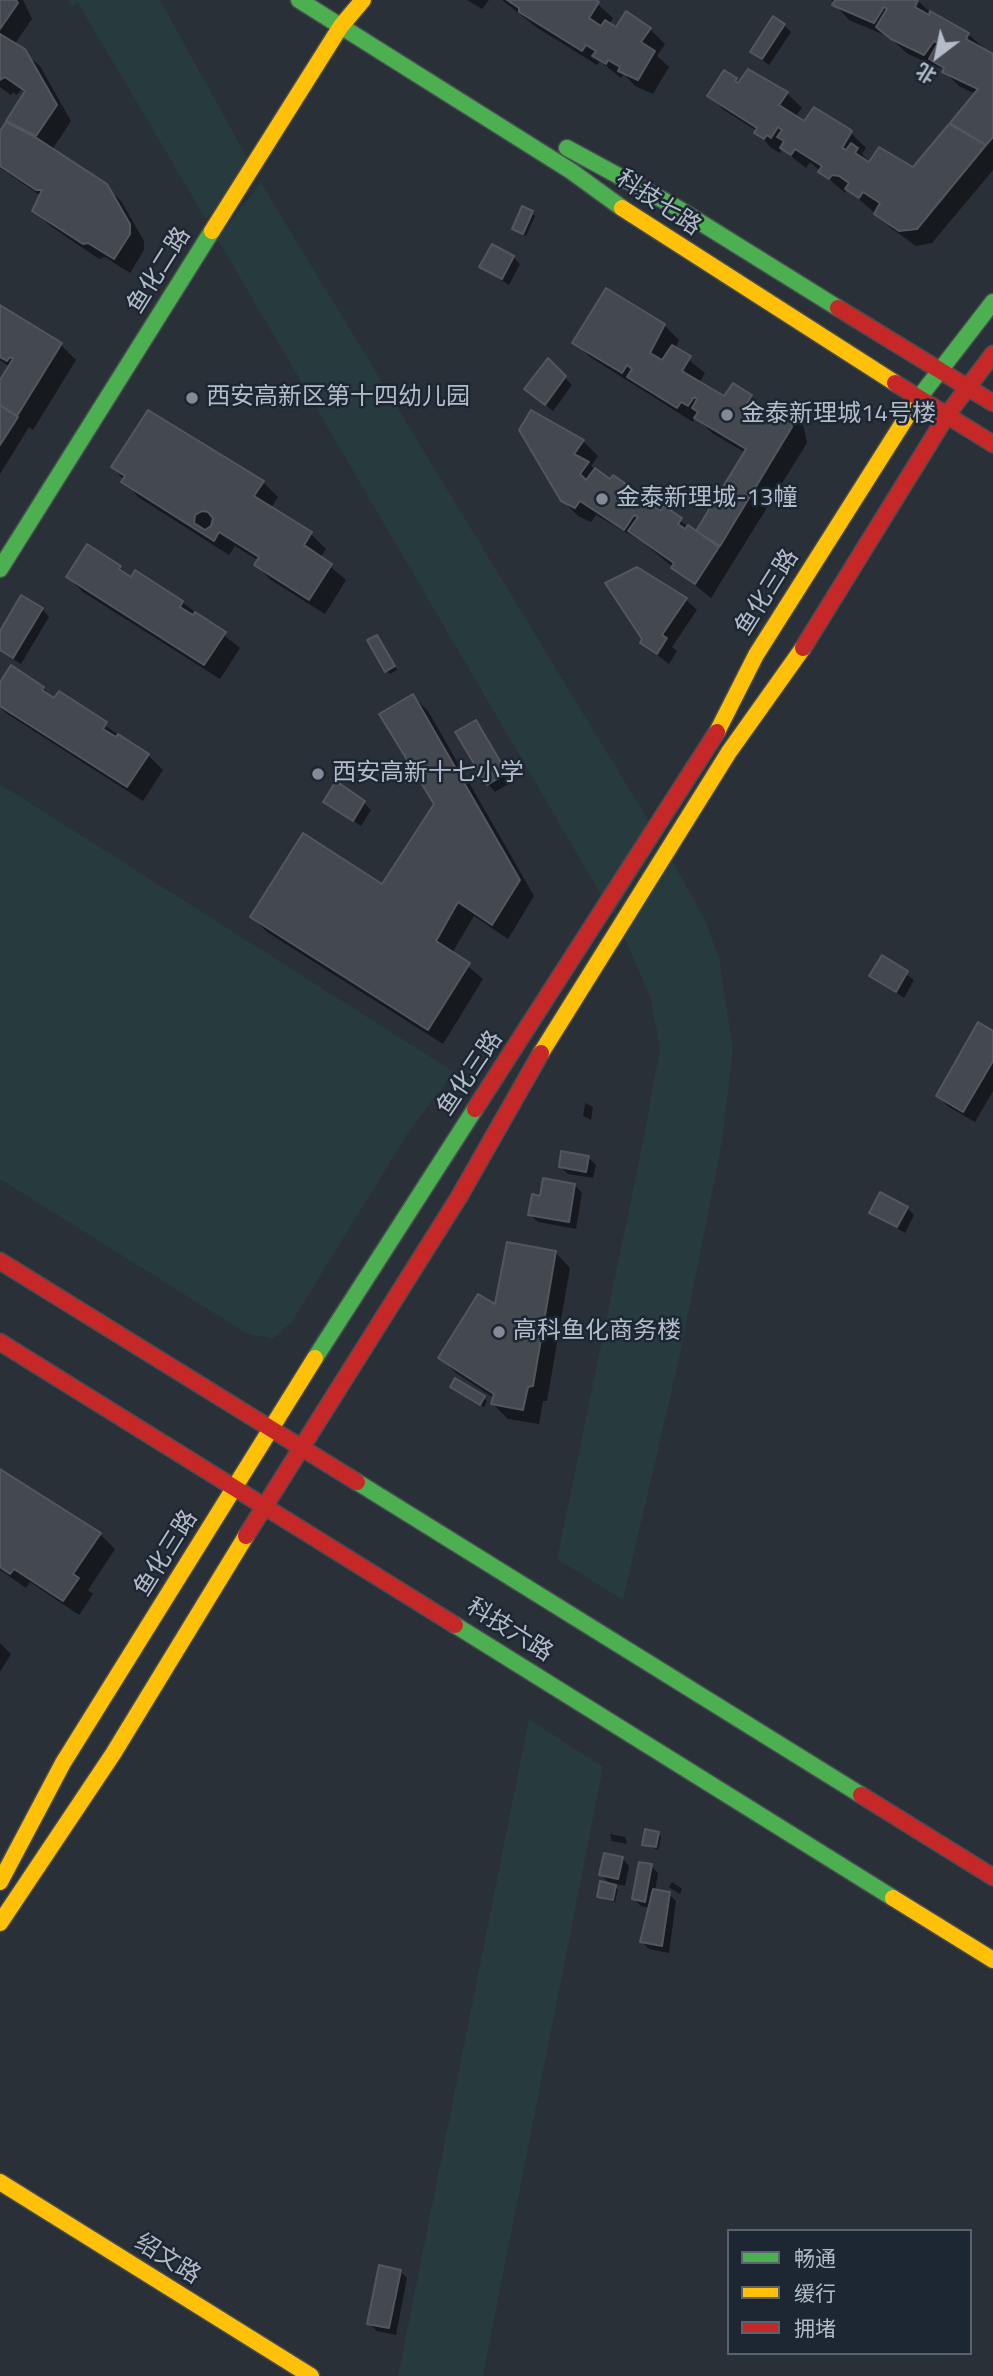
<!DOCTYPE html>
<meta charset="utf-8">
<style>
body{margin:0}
#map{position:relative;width:993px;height:2376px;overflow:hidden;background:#2a3038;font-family:"Titillium Web","Noto Sans SC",sans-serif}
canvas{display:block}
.legend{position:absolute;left:727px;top:2229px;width:245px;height:126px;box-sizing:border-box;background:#1d2633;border:2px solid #59626f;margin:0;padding:9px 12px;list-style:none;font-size:21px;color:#b4bcc9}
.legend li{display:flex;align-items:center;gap:14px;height:35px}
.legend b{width:35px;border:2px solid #59626f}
.north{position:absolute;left:902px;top:21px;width:70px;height:70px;-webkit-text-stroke:5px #1d2633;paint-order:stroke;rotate:212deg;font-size:19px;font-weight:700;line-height:28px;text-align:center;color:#b4bcc9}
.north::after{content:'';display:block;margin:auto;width:24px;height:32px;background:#b4bcc9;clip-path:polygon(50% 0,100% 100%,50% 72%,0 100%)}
</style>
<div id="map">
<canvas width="993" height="2376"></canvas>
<ul class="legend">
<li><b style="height:9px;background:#4caf50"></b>畅通</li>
<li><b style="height:9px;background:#ffc107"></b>缓行</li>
<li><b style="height:9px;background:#c62828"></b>拥堵</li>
</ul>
<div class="north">北</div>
</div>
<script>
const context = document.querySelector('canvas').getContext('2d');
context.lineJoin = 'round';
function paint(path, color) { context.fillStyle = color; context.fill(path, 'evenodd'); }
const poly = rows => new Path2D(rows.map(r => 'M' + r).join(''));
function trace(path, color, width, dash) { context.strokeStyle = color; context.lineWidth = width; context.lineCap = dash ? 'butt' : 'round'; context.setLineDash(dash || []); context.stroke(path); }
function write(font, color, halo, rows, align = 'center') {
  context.font = font + ' "Titillium Web","Noto Sans SC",sans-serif'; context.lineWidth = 5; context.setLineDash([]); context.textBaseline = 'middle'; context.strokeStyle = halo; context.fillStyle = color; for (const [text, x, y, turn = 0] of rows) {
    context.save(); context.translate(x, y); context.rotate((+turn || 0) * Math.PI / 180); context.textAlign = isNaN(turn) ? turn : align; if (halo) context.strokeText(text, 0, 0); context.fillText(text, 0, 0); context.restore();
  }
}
paint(poly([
 [68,0,160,0,250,163,206,219,78,3,72,7],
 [261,183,660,840,613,915,217,238],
 [0,784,454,1072,408,1133,291,1323,272,1339,246,1333,0,1179],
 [671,859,704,918,719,958,733,1049,722,1142,679,1359,623,1600,557,1559,644,1136,660,1048,650,996,623,935],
 [529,1719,603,1767,483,2376,398,2376]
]), '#273a3e');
paint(poly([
 [0,0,23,0,32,19,14,45,40,66,71,121,52,150,105,185,121,201,144,241,144,250,130,273,105,257,99,259,49,225,34,210,41,196,0,168,0,137,25,94,21,90,17,95,13,92,11,95,0,87],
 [467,0,489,0,482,9],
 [502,0,593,0,613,18,609,25,616,30,626,14,650,29,665,44,657,56,669,67,653,94,635,86,624,74,621,78,600,61,597,65,536,27],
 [831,0,917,0,931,13,968,34,993,56,993,170,932,243,916,246,891,228,847,188,845,193,810,162,806,168,782,149,780,153,771,148,757,131,724,110,709,95,735,79,740,84,787,93,802,108,795,117,805,124,851,133,866,148,862,154,871,163,913,170,975,94,959,86,942,69,908,54,889,37,849,20],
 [784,25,791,32,769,65,752,52],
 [532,213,535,216,526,236,517,232,514,229],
 [513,257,520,264,509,285,481,267],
 [0,306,61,345,76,360,33,430,29,427,0,474,0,383,10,367,0,360],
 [664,325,679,340,675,349,705,373,699,383,725,399,751,396,766,411,761,419,768,423,787,409,803,424,807,443,711,598,641,541,596,515,591,522,578,516,562,500,521,430,583,441,598,456,591,466,596,471,628,487,661,514,665,509,697,534,746,453,712,433,696,417,693,422,590,357,575,342],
 [548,361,572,385,553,411,534,396],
 [113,467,263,482,278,497,271,508,311,534,326,549,320,558,346,580,325,614,271,580,256,565,259,561,235,546,229,555,138,497],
 [120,567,132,579,182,602,240,648,220,679,83,592,68,577],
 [685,599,697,610,672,647,677,651,669,664,642,643],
 [42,609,49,617,21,664,0,651,0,634],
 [379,640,397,670,390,674,387,671],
 [0,685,43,688,55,700,59,694,148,755,163,770,143,801,6,713,0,707],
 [413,696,428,711,534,896,508,939,474,916,452,953,483,979,443,1044,267,932,252,917,383,887,436,804],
 [476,722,513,781,495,792,488,784],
 [325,802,363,802,371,810,361,826],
 [882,957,914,980,904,998,871,976],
 [993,1033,993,1091,975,1122,949,1107,938,1096],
 [585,1103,593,1107,591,1120,583,1116],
 [588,1157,596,1165,593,1178,568,1174,561,1167],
 [575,1185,582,1193,576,1229,538,1222,530,1215,541,1198],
 [907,1208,914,1215,905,1233,872,1212],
 [555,1252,570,1268,547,1401,543,1401,539,1424,508,1419,493,1404,494,1398,456,1373,441,1358],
 [456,1380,484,1398,487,1401,484,1407,455,1390],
 [0,1471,100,1534,115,1549,88,1590,93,1594,79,1615,30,1582,26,1588,0,1570],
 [0,1643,11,1654,0,1672],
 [610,1834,625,1837,627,1844,612,1841],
 [658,1834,661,1837,658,1850,644,1844],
 [622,1858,629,1866,625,1886,611,1883,618,1890,615,1902,602,1899,599,1896,612,1886,601,1875],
 [651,1866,658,1873,655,1891,669,1894,676,1901,669,1953,649,1949,642,1942,650,1908,641,1906,634,1899],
 [672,1882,682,1889,680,1894,669,1887],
 [400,2271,407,2278,396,2335,377,2331,369,2324]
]), '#0007');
const building = poly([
 [0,0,16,0,18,3,0,29,0,0],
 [507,0,597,0,599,2,589,18,601,26,605,20,616,27,626,11,651,28,641,42,655,51,638,80,618,71,620,67,608,60,606,64,592,56,596,51,586,45,582,51,519,12,519,8,507,0],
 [835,0,918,0,915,7,929,15,930,11,969,33,966,39,993,54,993,137,986,145,950,123,978,89,942,72,944,68,929,59,938,43,934,41,924,55,891,39,876,27,887,9,884,7,874,23,832,5,835,0],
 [773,16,785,24,762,59,750,52,773,16],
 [0,34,25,49,57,105,36,136,6,121,25,91,5,77,0,80,0,34],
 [748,69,788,92,779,105,804,121,814,107,848,128,852,131,842,148,846,150,851,143,858,148,855,153,869,162,879,147,913,167,949,124,986,145,917,229,899,231,874,214,880,203,863,192,859,198,845,189,849,183,839,176,832,175,829,179,818,172,822,166,795,149,791,155,780,148,784,141,777,137,782,130,778,127,771,138,767,135,764,139,754,133,757,128,707,96,724,70,737,78,735,81,738,83,748,69],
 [6,122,35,137,107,184,130,224,130,234,114,259,88,243,83,244,32,211,42,190,36,190,0,166,0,131,6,122],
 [522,206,533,211,523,234,512,229,522,206],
 [492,244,514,256,502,279,479,267,492,244],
 [606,288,665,324,650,353,662,360,672,345,691,356,682,371,724,396,733,383,752,395,745,407,767,420,779,401,788,407,792,427,720,546,696,531,746,449,694,418,698,412,692,408,697,399,694,397,688,406,681,402,677,408,627,377,632,369,627,365,622,373,572,343,606,288],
 [0,305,62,343,17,416,0,405,0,380,13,359,10,357,7,361,0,357,0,305],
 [548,358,566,376,545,405,524,389,548,358],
 [0,405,18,417,0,445,0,405],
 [148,410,264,481,254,496,312,532,304,545,332,564,309,600,254,565,259,557,219,532,214,541,121,482,125,476,111,467,148,410],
 [202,511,208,512,213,518,211,526,205,530,194,523,195,515,202,511],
 [531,410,584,440,574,454,589,462,580,474,586,480,595,468,610,479,613,475,629,486,626,492,633,497,636,493,661,511,664,506,682,518,678,524,685,529,688,525,719,547,695,584,671,568,674,563,628,531,638,517,634,515,624,530,580,501,575,508,561,501,519,430,531,410],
 [87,544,121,566,119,569,131,577,135,570,183,601,180,607,193,615,195,612,226,632,204,665,66,577,87,544],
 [637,567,687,598,662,635,667,638,657,654,640,643,642,639,605,583,637,567],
 [21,595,43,608,13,658,0,650,0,631,21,595],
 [377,635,395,666,385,672,367,640,377,635],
 [11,665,44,687,42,690,54,698,59,691,107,722,103,729,116,737,118,734,149,754,127,787,0,706,0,682,11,665],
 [413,694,520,880,492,925,458,902,436,941,470,963,428,1030,250,917,303,833,382,884,434,804,379,714,413,694],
 [476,720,507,773,487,785,455,732,476,720],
 [336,781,365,801,353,821,323,802,336,781],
 [882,955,908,971,896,992,869,976,882,955],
 [978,1022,993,1031,993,1061,963,1112,936,1096,978,1022],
 [561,1151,589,1156,586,1172,559,1167,561,1151],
 [543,1178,575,1184,569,1222,528,1215,532,1194,540,1196,543,1178],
 [880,1192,908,1207,897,1227,869,1213,880,1192],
 [507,1242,556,1251,533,1386,528,1387,523,1410,491,1404,494,1394,438,1358,478,1294,495,1304,507,1242],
 [455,1378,485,1396,480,1405,450,1387,455,1378],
 [0,1469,101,1533,73,1574,79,1578,63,1601,14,1569,10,1574,0,1567,0,1469],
 [645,1829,659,1832,656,1847,642,1845,645,1829],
 [604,1853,623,1857,618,1879,599,1875,604,1853],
 [639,1862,652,1864,645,1902,632,1899,639,1862],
 [600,1881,616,1885,613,1900,597,1897,600,1881],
 [653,1889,670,1892,662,1946,640,1942,653,1889],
 [379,2265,401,2270,389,2328,367,2324,379,2265]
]);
paint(building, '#444950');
trace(building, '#52575f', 2);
const fast = poly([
 [299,0,571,171,622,208],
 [567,148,674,206,838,308],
 [918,399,993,302],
 [0,569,212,231],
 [315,1358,475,1109],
 [357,1482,861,1795],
 [455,1625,893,1898]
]);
const slow = poly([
 [622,208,895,383],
 [212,231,341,26,363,0],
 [717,732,756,655,918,399],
 [541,1053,729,752,803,648],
 [0,1882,63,1763,315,1358],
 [893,1898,993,1960],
 [0,1923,113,1754,246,1536],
 [0,2182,311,2376]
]);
const jam = poly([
 [838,308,993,403],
 [895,383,993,444],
 [803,648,947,415,993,354],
 [475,1109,717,732],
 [0,1261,357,1482],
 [0,1342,455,1625],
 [246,1536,459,1197,541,1053],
 [861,1795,993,1877]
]);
trace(fast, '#484c53', 19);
trace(slow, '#484c53', 19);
trace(jam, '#484c53', 19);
trace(fast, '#4caf50', 16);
trace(slow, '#ffc107', 16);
trace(jam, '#c62828', 16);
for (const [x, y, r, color] of [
 [192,398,7,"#848b96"],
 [727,415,7,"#848b96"],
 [602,499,7,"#848b96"],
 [318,774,7,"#848b96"],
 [499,1332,7,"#848b96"]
]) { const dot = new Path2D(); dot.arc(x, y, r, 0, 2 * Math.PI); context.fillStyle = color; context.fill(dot); trace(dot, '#1d2633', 2.5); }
write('24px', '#b4bcc9', '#1d2633', [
 ["科技七路",658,204,34],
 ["鱼化二路",160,271,-58],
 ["鱼化三路",768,593,-58],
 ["鱼化三路",471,1074,-56],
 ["鱼化三路",167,1554,-58],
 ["科技六路",509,1631,32],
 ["绍文路",167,2260,32]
]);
write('24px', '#b4bcc9', '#1d2633', [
 ["西安高新区第十四幼儿园",206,398],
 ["金泰新理城14号楼",741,415],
 ["金泰新理城-13幢",616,499],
 ["西安高新十七小学",332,774],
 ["高科鱼化商务楼",513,1332]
], 'left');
</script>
